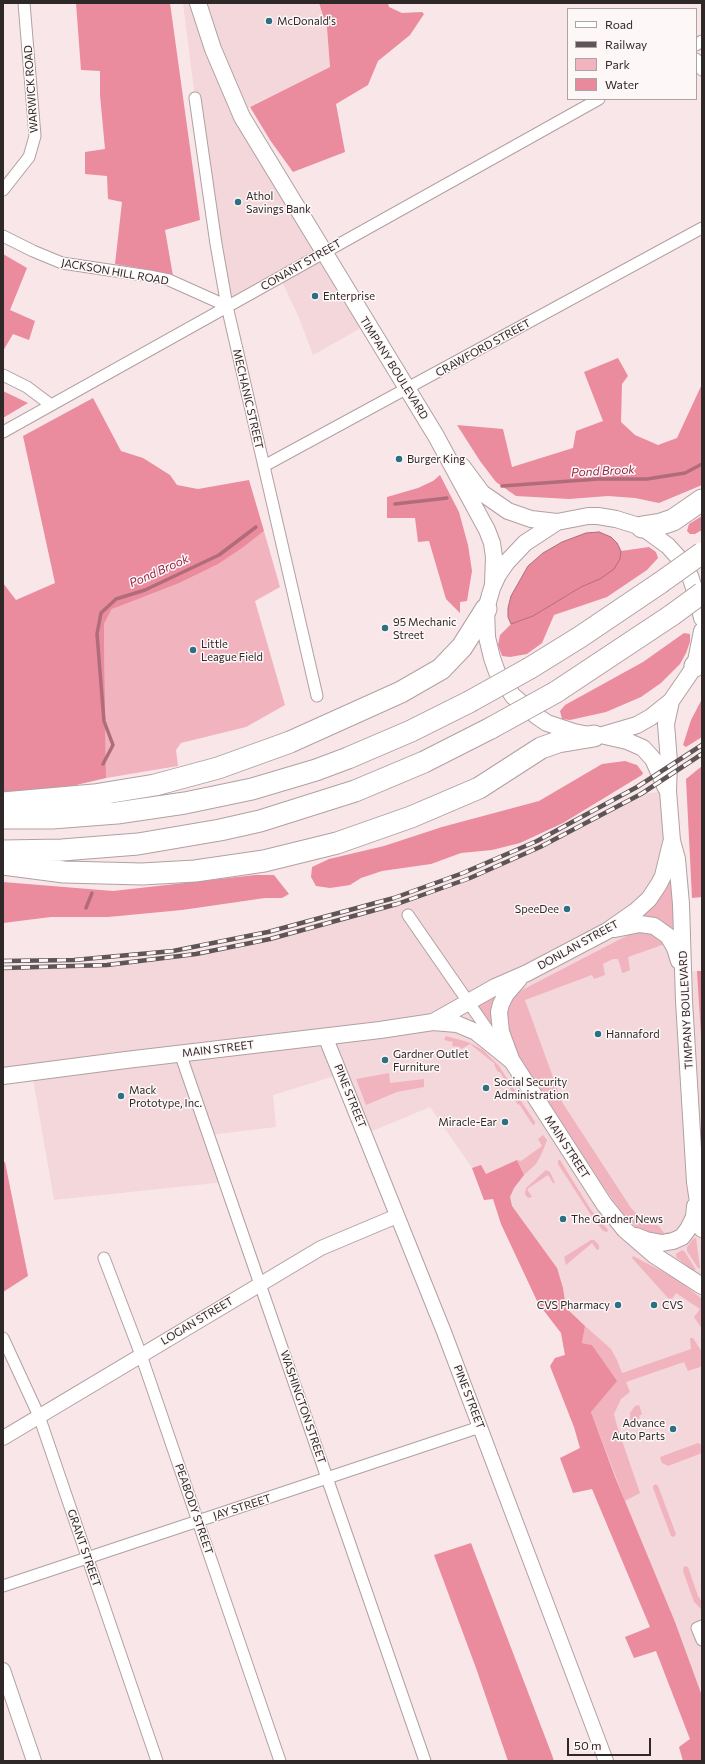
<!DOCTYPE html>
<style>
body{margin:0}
#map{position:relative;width:705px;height:1764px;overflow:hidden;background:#f9e6e9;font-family:Commissioner,sans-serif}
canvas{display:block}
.frame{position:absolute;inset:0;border:4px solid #2f2829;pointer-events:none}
.legend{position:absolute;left:567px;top:8px;width:130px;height:92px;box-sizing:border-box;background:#fef7f8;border:1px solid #aba4a5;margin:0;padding:5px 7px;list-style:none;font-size:12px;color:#2f2829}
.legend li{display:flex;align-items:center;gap:8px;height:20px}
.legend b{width:20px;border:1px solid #aba4a5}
.scale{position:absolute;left:567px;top:1738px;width:84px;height:18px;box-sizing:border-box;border:2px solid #2f2829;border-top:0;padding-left:5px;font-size:12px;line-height:14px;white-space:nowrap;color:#2f2829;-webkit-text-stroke:3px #fef7f8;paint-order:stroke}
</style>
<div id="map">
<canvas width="705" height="1764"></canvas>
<div class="frame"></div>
<ul class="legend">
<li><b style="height:5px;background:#fff"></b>Road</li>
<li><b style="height:5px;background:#5f5556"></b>Railway</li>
<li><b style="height:11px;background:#f1b4be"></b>Park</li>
<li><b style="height:11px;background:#e8899c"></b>Water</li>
</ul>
<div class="scale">50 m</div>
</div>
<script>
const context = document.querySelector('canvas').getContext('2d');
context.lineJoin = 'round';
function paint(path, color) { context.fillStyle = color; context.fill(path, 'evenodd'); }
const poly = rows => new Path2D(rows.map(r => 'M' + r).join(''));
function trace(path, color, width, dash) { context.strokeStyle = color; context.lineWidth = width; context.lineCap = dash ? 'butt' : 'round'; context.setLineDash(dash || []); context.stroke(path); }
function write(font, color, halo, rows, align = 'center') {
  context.font = font + ' Commissioner,sans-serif'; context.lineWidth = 3; context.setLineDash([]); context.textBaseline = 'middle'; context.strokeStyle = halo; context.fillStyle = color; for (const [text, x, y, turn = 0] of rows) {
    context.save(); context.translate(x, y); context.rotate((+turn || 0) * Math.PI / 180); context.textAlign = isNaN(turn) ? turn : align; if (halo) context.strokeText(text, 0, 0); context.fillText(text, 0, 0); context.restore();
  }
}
paint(poly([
 [183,3,319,3,327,28,330,67,250,106,242,117,368,324,313,355,299,318,280,277,227,306,195,98],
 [668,791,684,972,701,971,702,1761,683,1761,679,1747,690,1739,656,1651,634,1658,625,1637,650,1627,592,1489,573,1493,560,1458,580,1448,574,1427,550,1366,555,1358,565,1355,561,1333,538,1303,501,1224,493,1199,484,1200,472,1168,430,1107,365,1134,341,1074,273,1095,276,1127,209,1135,225,1182,54,1200,32,1073,3,1076,3,968,74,967,166,958,233,947,307,930,397,904,470,878,540,847,641,794]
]), '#f3d7db');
paint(poly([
 [264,531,280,587,255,601,285,705,246,727,181,743,176,750,178,766,106,778,104,624,112,609,245,546],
 [675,878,678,930,672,931,643,918,640,914,669,879],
 [640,931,653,933,665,944,628,957,630,970,623,973,622,972,618,959,613,959,603,964,605,975,594,979,592,975,525,1000,562,1102,631,1208,642,1219,651,1225,658,1225,664,1233,669,1232,671,1234,666,1237,640,1231,622,1212,605,1189,505,1034,503,1012,515,994,522,990,632,933],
 [498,994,491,1014,492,1025,489,1026,475,1003],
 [446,1036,468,1042,483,1050,499,1066,517,1094,514,1095,500,1072,498,1072,494,1065,495,1064,470,1044,461,1049,460,1047,452,1046,453,1042,444,1040],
 [389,1073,390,1083,424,1079,424,1087,397,1092,366,1105,356,1079],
 [519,1098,535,1122,535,1124,533,1125,519,1104,518,1105,515,1100],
 [543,1135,547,1140,542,1153,536,1164,524,1175,517,1160,521,1161,542,1146,538,1139],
 [558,1160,560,1160,591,1210,608,1230,607,1232,603,1231,591,1215,558,1164],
 [546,1170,550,1172,555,1183,553,1183,548,1175,527,1189,532,1197,528,1198,525,1194,526,1188],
 [696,1238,700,1268,698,1268,687,1251,687,1247,693,1239],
 [591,1240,594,1240,599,1245,599,1249,597,1250,592,1243,566,1265,564,1257],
 [682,1250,685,1252,696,1270,692,1270,676,1257,676,1254],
 [633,1256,677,1279,702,1299,702,1329,694,1317,700,1309,676,1293,672,1299,668,1298,632,1258],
 [585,1326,611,1349,617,1360,622,1373,691,1349,690,1338,693,1338,702,1352,702,1366,700,1367,688,1371,684,1362,626,1382,630,1392,621,1399,614,1414,617,1426,640,1493,625,1501,591,1412,616,1381,592,1345,582,1343],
 [639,1405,642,1414,639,1416,640,1418,630,1422,630,1413,635,1406],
 [698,1443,702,1445,702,1453,668,1466,662,1463,660,1457],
 [656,1484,658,1486,676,1534,674,1537,671,1536,653,1488,653,1486],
 [684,1566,688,1567,698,1596,702,1602,702,1610,694,1602,683,1571]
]), '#f1b4be');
paint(poly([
 [76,3,170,3,200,220,165,230,173,276,150,270,115,264,122,202,108,199,107,176,85,174,85,152,105,149,100,95,100,71,81,70],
 [319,3,388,3,389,7,402,13,422,12,424,14,410,35,378,61,368,85,336,104,345,152,293,172,270,140,250,107,330,67,327,28],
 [3,254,27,268,10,310,35,321,29,340,13,334,3,351],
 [618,358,628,376,622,384,621,422,635,435,658,445,677,438,702,384,702,485,659,503,635,498,608,496,569,499,516,496,496,482,480,461,457,425,503,429,512,467,573,448,576,431,603,421,584,372],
 [3,391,28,403,3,418],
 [93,398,121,451,143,458,170,475,177,485,198,489,249,480,264,531,245,546,218,564,179,583,112,609,104,624,106,778,59,789,3,793,3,583,16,600,55,583,23,436],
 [440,475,459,512,468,545,472,571,467,601,460,602,460,613,446,599,429,541,418,542,415,518,387,518,387,497,418,488,433,481],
 [702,516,702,530,695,534,690,534,687,531,689,524],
 [649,547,656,552,658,558,647,570,607,597,554,615,542,643,527,654,510,657,502,656,498,645,500,635,511,624,533,616,581,587,600,579,620,559,621,551],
 [684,633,690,634,690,642,686,653,680,664,661,683,641,697,606,712,570,720,562,719,560,711,565,705,643,662],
 [702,699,702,737,686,747,683,745,691,720],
 [625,761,637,765,643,773,642,775,563,823,520,843,492,850,461,853,431,864,382,871,361,878,350,885,330,888,316,886,311,877,312,867,329,859,384,846,442,827,539,801,602,764],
 [702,766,702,897,692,898,686,779],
 [255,875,274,875,289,894,282,898,265,898,182,910,108,917,51,917,3,923,3,882,113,891],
 [697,971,701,971,702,1051],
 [517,1160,524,1175,514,1188,510,1197,512,1206,557,1268,563,1288,566,1308,585,1326,582,1343,592,1345,617,1381,591,1412,615,1477,675,1622,702,1696,702,1761,683,1761,679,1747,690,1739,656,1651,634,1658,625,1637,650,1627,592,1489,573,1493,560,1458,580,1448,574,1427,550,1366,555,1358,565,1355,561,1333,538,1303,501,1224,493,1199,484,1200,472,1168,481,1165,486,1174],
 [3,1162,5,1162,28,1276,3,1292],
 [471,1543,552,1755,554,1761,508,1761,476,1668,434,1555]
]), '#eb8b9e');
const water = poly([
 [599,532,611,537,617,543,621,551,620,559,614,569,600,579,581,587,533,616,511,624,508,617,508,608,511,596,528,566,543,553,562,542,586,533,599,532]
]);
paint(water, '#e8899c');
trace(water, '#b06c7a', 1);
trace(poly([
 [502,486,598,479,647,479,685,473,702,464],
 [395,504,447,498],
 [103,764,113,745,104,721,97,634,101,613,116,599,145,590,219,555,256,527],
 [86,908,92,893]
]), '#b06c7a', 3.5);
const minor = poly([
 [696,45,702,41],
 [696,59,702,70],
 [195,98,216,244,227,306,317,696],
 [3,190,29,157,35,136,24,3],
 [3,236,33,251,62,263,149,276,169,280,227,306],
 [3,375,27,387,51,405],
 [3,432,599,99],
 [264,466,702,228],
 [408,915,496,1042],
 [180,1053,425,1761],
 [104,1258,141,1355,280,1761],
 [3,1338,39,1416,157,1761],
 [3,1586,480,1427],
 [702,1626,697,1628,702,1640]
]);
const tertiary = poly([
 [325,1036,444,1332,606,1761],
 [3,1438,321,1248,397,1216],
 [3,1670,34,1761]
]);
const secondary = poly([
 [198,3,213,49,242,117,436,436,487,530,492,543,494,557,493,583],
 [462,466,482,493,508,511,531,519,557,522],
 [702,618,698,600,690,576,677,556,668,546,642,527,616,519,598,516,588,516,557,522,525,543,507,562,498,575,492,588,486,609,487,637,492,658,497,672,513,696,538,717,547,723,574,732,594,736,603,735,637,725,651,717,671,701,695,666,702,631],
 [671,701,666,724,669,762,668,791,672,841,677,859,681,904,684,1001,695,1182,702,1229],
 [605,736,627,741,643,748,653,759,666,788],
 [615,929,640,924,654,926,668,936,675,948,679,961],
 [433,1022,495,987,527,973,607,931,637,910,649,899,659,884,663,876,671,843],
 [511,1059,501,1032,499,1012,501,1004,506,994,519,979],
 [3,1076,126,1060,380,1030,433,1022,457,1024,476,1032,512,1061,604,1204,625,1230,654,1255,702,1286],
 [636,1236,646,1240,662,1243,673,1241,682,1237,688,1229,694,1217,695,1206]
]);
const motorway = poly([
 [642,527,661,524,673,520,702,500],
 [695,666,702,660],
 [530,668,580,637,660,583],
 [556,692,672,615],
 [3,803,94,795,155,785,218,768,290,742,401,692,441,669,462,647,486,609],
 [3,818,52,818,117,813,185,803,252,789,316,770,348,758,411,731,469,702],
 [3,851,62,850,138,844,220,830,260,821,355,791,424,762,491,728],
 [3,864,64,872,142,874,195,871,264,861,337,843,411,817,479,788,541,748,558,742,594,736]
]);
trace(minor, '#b1a0a2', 13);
trace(tertiary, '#b1a0a2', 16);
trace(secondary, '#b1a0a2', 18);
trace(motorway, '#b1a0a2', 23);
trace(minor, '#fff', 11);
trace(tertiary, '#fff', 14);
trace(secondary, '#fff', 16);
trace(motorway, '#fff', 21);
const rail = poly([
 [3,961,74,960,173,951,268,932,394,898,463,873,537,841,637,787,702,745],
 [3,968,107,965,196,954,270,939,397,904,470,878,540,847,641,794,702,754]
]);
trace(rail, '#5f5556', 4.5);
trace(rail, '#fef7f8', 3, [9]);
const motorwayBridge = poly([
 [660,583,702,553],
 [672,615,702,593],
 [469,702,530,668],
 [491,728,556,692]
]);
trace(motorwayBridge, '#b1a0a2', 23, []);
trace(motorwayBridge, '#fff', 21);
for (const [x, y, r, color] of [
 [269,21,4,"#2d7081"],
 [238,202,4,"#2d7081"],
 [315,296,4,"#2d7081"],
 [399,459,4,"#2d7081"],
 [385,628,4,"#2d7081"],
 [193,650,4,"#2d7081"],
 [567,909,4,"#2d7081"],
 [598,1034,4,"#2d7081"],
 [385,1060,4,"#2d7081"],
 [486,1088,4,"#2d7081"],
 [121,1096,4,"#2d7081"],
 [505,1122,4,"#2d7081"],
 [563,1219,4,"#2d7081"],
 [618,1305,4,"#2d7081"],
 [654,1305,4,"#2d7081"],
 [673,1429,4,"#2d7081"]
]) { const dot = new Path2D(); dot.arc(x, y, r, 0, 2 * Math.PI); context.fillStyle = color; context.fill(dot); trace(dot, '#fef7f8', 1.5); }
write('11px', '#2f2829', '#fef7f8', [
 ["McDonald's",277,21],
 ["Athol",246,196],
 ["Savings Bank",246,209],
 ["Enterprise",323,296],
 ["Burger King",407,459],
 ["95 Mechanic",393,622],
 ["Street",393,635],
 ["Little",201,644],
 ["League Field",201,657],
 ["SpeeDee",559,909,"right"],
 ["Hannaford",606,1034],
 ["Gardner Outlet",393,1054],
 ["Furniture",393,1067],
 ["Social Security",494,1082],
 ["Administration",494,1095],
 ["Mack",129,1090],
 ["Prototype, Inc.",129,1103],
 ["Miracle-Ear",497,1122,"right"],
 ["The Gardner News",571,1219],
 ["CVS Pharmacy",610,1305,"right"],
 ["CVS",662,1305],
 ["Advance",665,1423,"right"],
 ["Auto Parts",665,1436,"right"]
], 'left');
write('11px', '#2f2829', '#fef7f8', [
 ["WARWICK ROAD",31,89,-94],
 ["CONANT STREET",301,265,-30],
 ["JACKSON HILL ROAD",115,272,10],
 ["CRAWFORD STREET",483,348,-29],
 ["TIMPANY BOULEVARD",394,368,58],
 ["MECHANIC STREET",248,399,77],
 ["DONLAN STREET",578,945,-29],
 ["TIMPANY BOULEVARD",686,1010,-93],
 ["MAIN STREET",218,1049,-7],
 ["PINE STREET",350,1096,68],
 ["MAIN STREET",567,1147,57],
 ["LOGAN STREET",197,1321,-31],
 ["PINE STREET",469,1397,69],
 ["WASHINGTON STREET",303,1407,71],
 ["JAY STREET",242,1507,-18],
 ["PEABODY STREET",194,1509,71],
 ["GRANT STREET",84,1548,71]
]);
write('italic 12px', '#942446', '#fef7f8', [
 ["Pond Brook",603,471,-3],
 ["Pond Brook",159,571,-24]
]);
</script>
